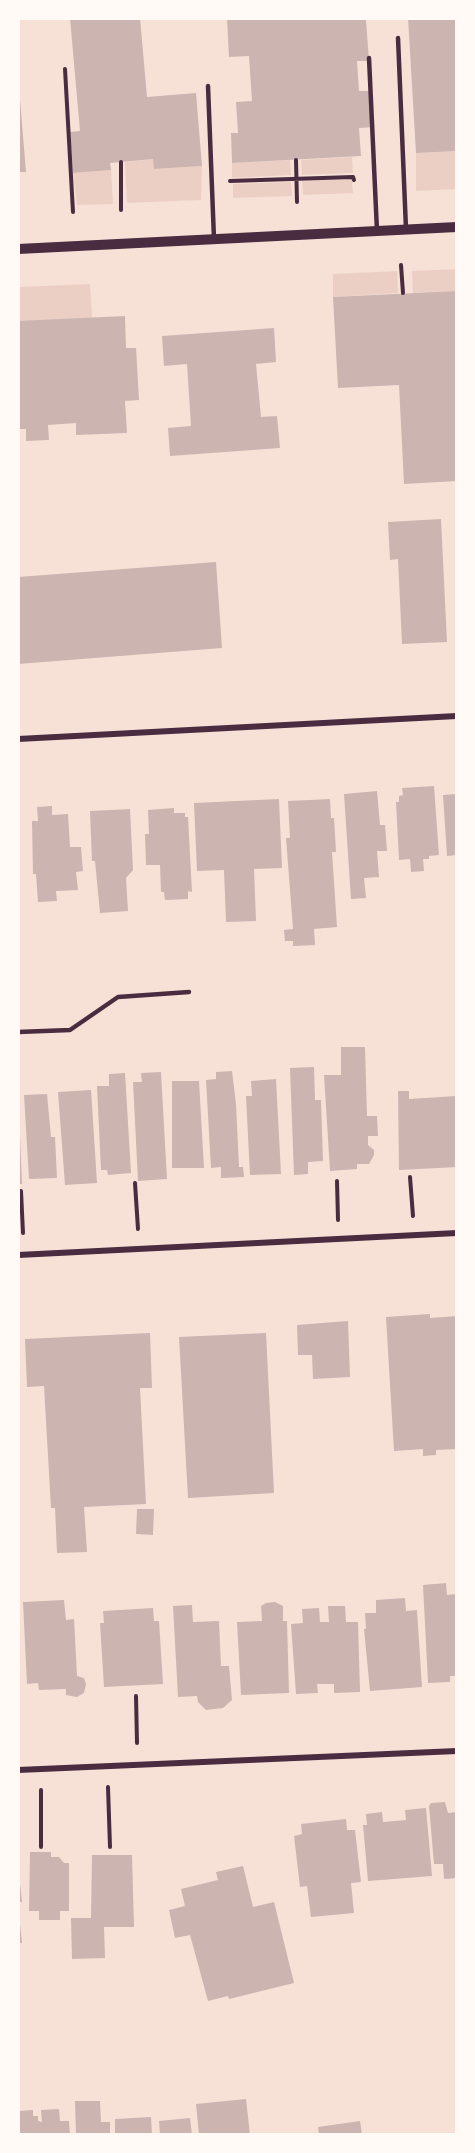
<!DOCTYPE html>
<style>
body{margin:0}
#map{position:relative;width:475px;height:2153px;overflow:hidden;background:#f7e1d7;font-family:Figtree,sans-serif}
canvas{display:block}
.frame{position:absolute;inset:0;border:20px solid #fffaf5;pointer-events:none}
</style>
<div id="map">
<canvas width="475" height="2153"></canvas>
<div class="frame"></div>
</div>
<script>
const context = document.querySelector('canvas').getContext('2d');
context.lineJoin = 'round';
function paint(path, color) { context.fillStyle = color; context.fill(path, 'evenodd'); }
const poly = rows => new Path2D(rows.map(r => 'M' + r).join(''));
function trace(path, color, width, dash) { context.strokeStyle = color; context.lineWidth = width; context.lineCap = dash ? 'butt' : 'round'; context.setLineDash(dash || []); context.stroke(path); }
paint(poly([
 [457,151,457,189,416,191,416,153],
 [352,157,353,173,302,175,301,160],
 [153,159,155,169,202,166,201,200,127,203,125,162],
 [290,160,291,175,232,178,232,163],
 [111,170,113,204,77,205,73,173],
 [352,179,353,193,303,195,302,181],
 [291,182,292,196,233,198,233,184],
 [457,269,457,291,413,293,412,271],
 [397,271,398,293,333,297,333,274],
 [90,284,92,318,18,341,18,287]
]), '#ebcfc5');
paint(poly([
 [70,18,140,18,147,97,196,93,202,166,154,169,153,159,110,163,111,170,73,173,70,132,80,131],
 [227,18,366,20,369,61,357,61,359,91,371,91,374,127,359,128,361,156,232,163,231,133,238,133,236,102,252,101,249,56,229,57],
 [408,18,457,18,457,151,416,153],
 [18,75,26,172,18,172],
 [457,291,457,481,404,484,399,385,338,388,333,297],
 [125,316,126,348,136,348,139,400,125,401,127,433,76,435,76,423,48,425,49,440,26,441,26,429,18,429,18,321],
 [274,328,276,362,256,364,261,417,277,416,280,448,170,456,168,428,191,426,187,364,164,366,162,336],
 [441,519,447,642,402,644,398,559,390,560,388,522],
 [216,562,222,648,18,664,18,577],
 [434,786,439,855,429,856,429,859,423,859,424,871,411,872,410,859,399,860,396,802,399,802,399,796,403,795,402,788],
 [377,791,380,825,385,825,387,851,377,851,379,877,364,878,366,898,351,899,344,794],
 [457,794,457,855,447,856,443,795],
 [279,799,282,868,254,869,256,921,226,922,224,870,197,871,194,803],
 [330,799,331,818,334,818,336,852,332,852,337,927,314,929,315,945,293,946,293,941,285,941,284,930,293,929,286,838,290,838,288,801],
 [52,806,52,815,68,814,70,847,81,847,83,871,76,872,78,890,56,891,57,901,38,902,36,874,33,874,32,821,38,821,37,807],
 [174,808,174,813,185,813,185,817,188,817,192,892,188,891,188,899,165,900,164,892,161,892,160,865,146,865,145,834,149,834,148,810],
 [130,809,133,870,126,878,128,911,100,913,95,861,92,861,90,811],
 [341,1047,365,1047,367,1116,377,1116,378,1136,368,1136,368,1145,374,1150,374,1155,369,1164,357,1164,357,1169,330,1171,324,1075,341,1075],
 [314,1067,315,1100,321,1100,323,1161,308,1162,308,1174,294,1175,290,1068],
 [232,1071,236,1104,239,1167,243,1167,244,1177,221,1178,221,1167,211,1168,206,1080,216,1079,216,1072],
 [161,1072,167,1179,138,1181,133,1082,142,1082,141,1073],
 [125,1073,131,1173,108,1175,107,1170,101,1170,97,1086,109,1086,109,1074],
 [276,1079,281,1174,250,1175,246,1096,252,1096,251,1081],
 [172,1081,199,1081,204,1168,172,1168],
 [91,1090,97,1183,65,1185,58,1092],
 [398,1091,409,1091,409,1099,457,1096,457,1167,399,1170],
 [47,1094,51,1137,55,1137,57,1178,29,1179,24,1095],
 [20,1135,22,1184,18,1184,18,1136],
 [430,1314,430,1318,457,1316,457,1449,436,1450,436,1455,423,1456,423,1449,394,1451,386,1317],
 [348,1321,350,1377,313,1379,312,1355,298,1355,297,1325],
 [150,1333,152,1388,140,1388,146,1504,84,1507,87,1552,57,1553,55,1508,51,1508,44,1386,27,1387,25,1339],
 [266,1333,274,1493,188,1498,179,1337],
 [137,1509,154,1509,153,1535,136,1534],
 [446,1583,447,1595,457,1594,457,1676,450,1676,450,1682,428,1683,423,1585],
 [405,1598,406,1611,417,1610,422,1687,370,1691,364,1629,366,1629,365,1613,376,1613,376,1600],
 [64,1600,66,1620,74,1619,77,1676,84,1678,86,1684,84,1693,77,1697,66,1695,66,1689,39,1690,38,1683,27,1684,23,1602],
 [275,1602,283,1606,283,1621,287,1621,289,1693,241,1695,237,1622,262,1621,261,1606,266,1603],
 [192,1605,193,1622,219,1621,221,1666,229,1666,232,1700,223,1708,206,1710,198,1702,197,1696,178,1697,173,1606],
 [328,1606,345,1606,346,1622,358,1622,360,1692,334,1693,334,1684,317,1684,318,1693,296,1694,291,1624,303,1623,302,1609,319,1608,320,1622,329,1622],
 [153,1608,154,1621,159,1621,163,1684,104,1687,100,1623,104,1623,103,1611],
 [445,1802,448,1813,457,1812,457,1878,444,1879,443,1864,434,1864,429,1806,431,1803],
 [426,1808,432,1876,368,1881,363,1825,367,1825,366,1814,382,1812,383,1822,406,1820,405,1810],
 [346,1819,347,1830,355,1830,361,1882,351,1883,354,1913,311,1917,307,1886,300,1887,294,1836,302,1834,301,1824],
 [30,1852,51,1852,51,1857,59,1857,64,1863,69,1863,69,1911,60,1911,60,1920,39,1920,39,1911,29,1911],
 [92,1855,132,1855,134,1927,104,1927,105,1958,72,1959,71,1918,91,1918],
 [18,1864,22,1902,18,1902],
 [243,1866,253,1907,274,1902,294,1983,229,1999,228,1996,208,2001,190,1935,175,1938,169,1910,185,1906,181,1889,218,1880,216,1872],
 [18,1905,22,1943,18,1943],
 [246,2099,250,2135,199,2135,196,2104],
 [75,2101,100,2101,101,2122,110,2122,110,2135,76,2135],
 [59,2109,60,2121,69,2121,70,2135,18,2135,18,2111,33,2110,33,2116,38,2116,38,2121,42,2122,41,2110],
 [151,2117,152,2135,115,2135,115,2119],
 [190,2118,192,2135,160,2135,159,2121],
 [360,2121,362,2135,319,2135,318,2127]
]), '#ccb4b1');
trace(poly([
 [65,69,73,212],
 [296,160,297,202],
 [230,181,353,177,354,180],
 [121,210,121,162],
 [401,265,403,293],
 [410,1177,413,1216],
 [337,1181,338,1220],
 [135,1183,138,1229],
 [21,1191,23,1233],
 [136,1696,137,1743],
 [108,1787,110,1847],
 [41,1790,41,1847]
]), '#4a2c40', 4);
trace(poly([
 [398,38,406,229],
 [369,58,377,231],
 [208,86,214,239],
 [18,1032,70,1030,118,997,189,992]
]), '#4a2c40', 4.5);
trace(poly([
 [18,739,457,716],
 [18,1255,457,1233],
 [18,1770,457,1751]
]), '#4a2c40', 6);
trace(poly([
 [18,249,457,227]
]), '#4a2c40', 10);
</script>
